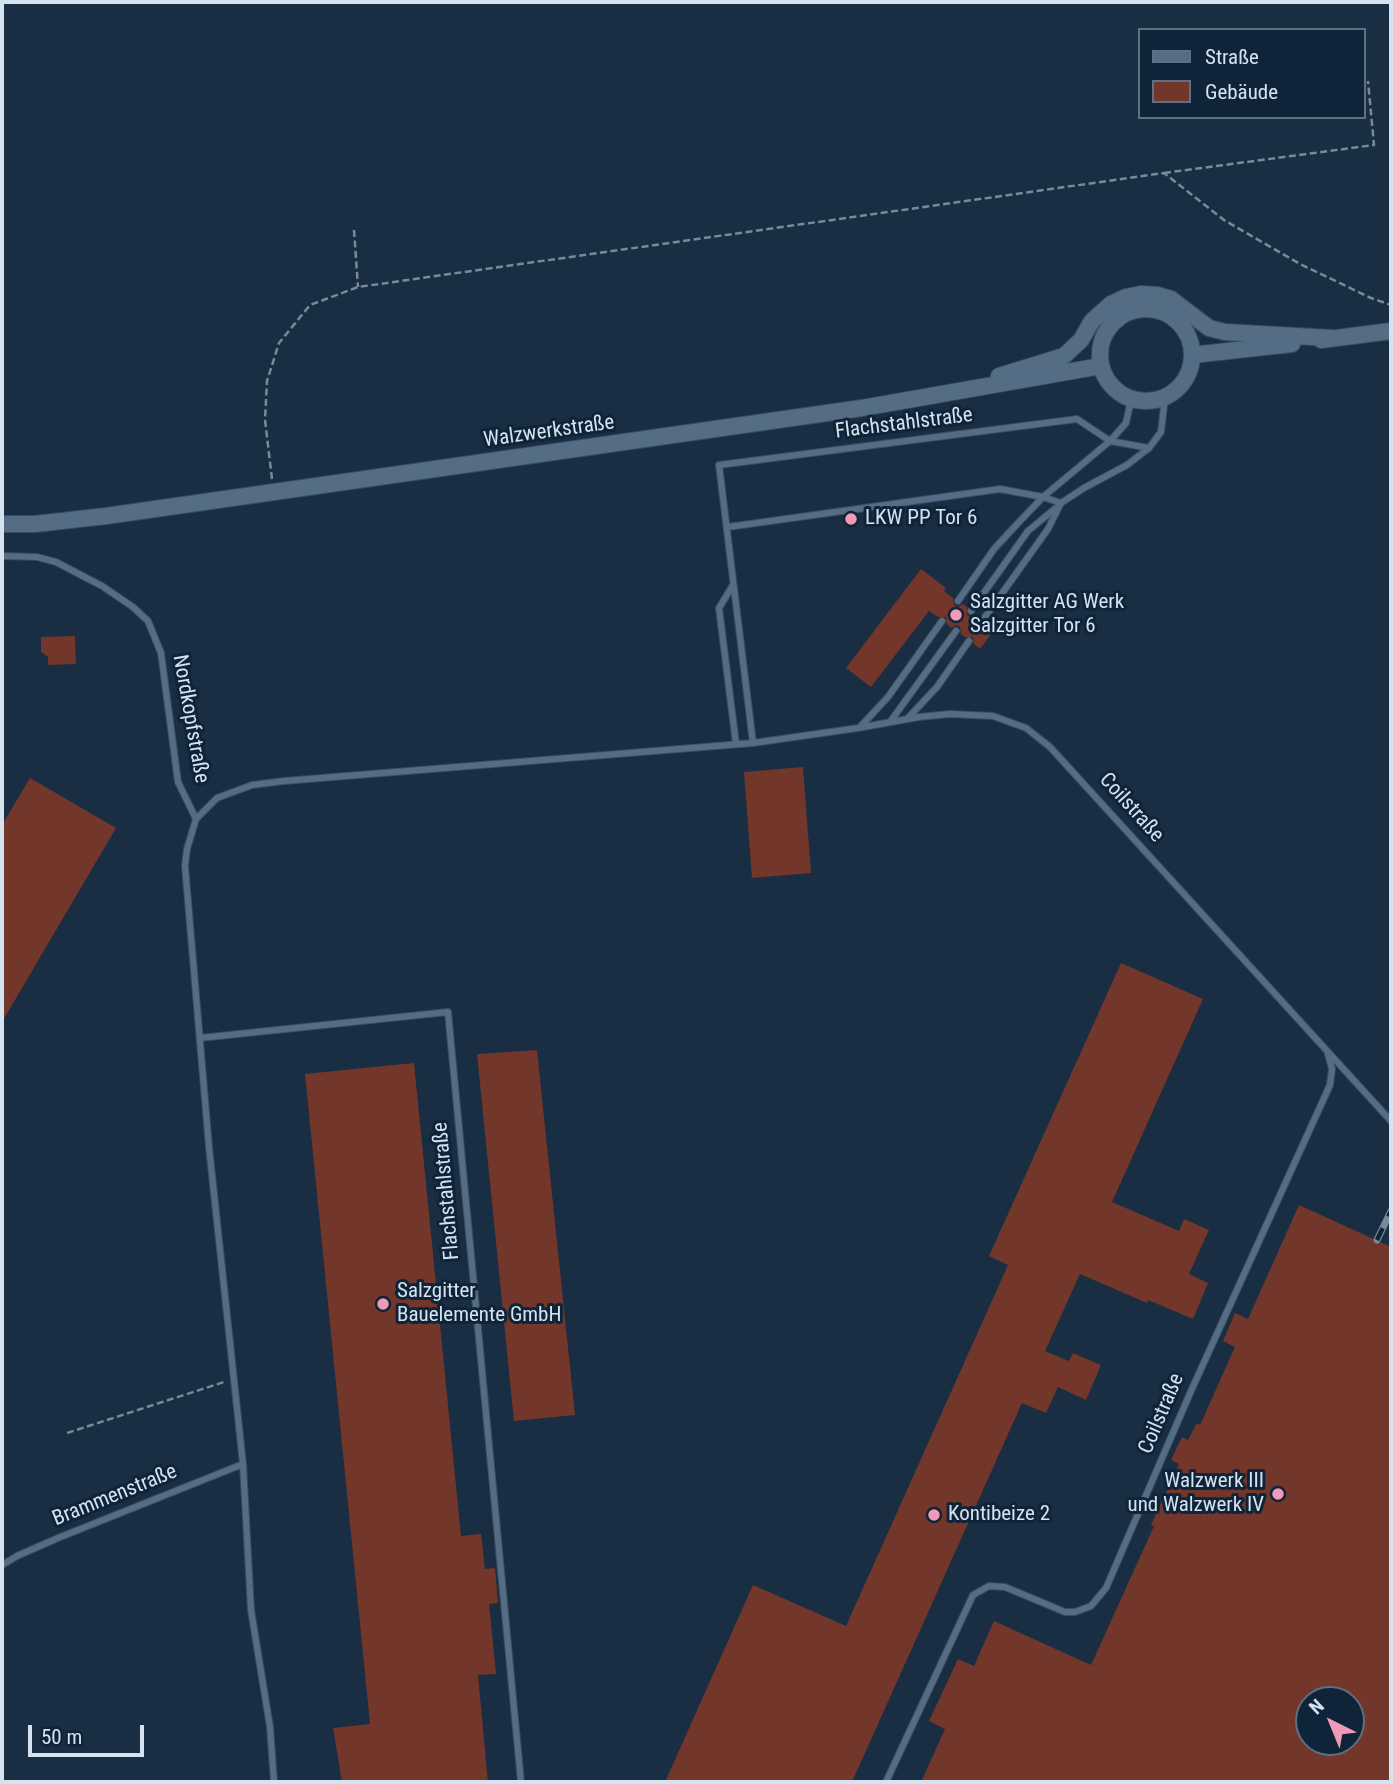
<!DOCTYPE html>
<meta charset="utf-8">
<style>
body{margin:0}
#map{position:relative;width:1393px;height:1784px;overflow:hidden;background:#192e43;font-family:"Roboto Condensed",sans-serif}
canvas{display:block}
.frame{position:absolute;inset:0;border:4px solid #d5e2f0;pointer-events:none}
.legend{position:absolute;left:1138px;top:28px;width:228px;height:91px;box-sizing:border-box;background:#0f2438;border:2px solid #5e7082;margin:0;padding:9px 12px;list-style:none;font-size:21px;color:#d5e2f0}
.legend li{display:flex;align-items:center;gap:14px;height:35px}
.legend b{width:35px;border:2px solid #5e7082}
.north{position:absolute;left:1295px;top:1686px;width:70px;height:70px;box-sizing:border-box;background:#0f2438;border:2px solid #5e7082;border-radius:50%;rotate:317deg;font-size:19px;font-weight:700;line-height:28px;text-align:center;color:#d5e2f0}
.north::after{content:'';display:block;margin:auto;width:24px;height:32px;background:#f09ab7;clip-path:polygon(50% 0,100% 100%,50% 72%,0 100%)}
.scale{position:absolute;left:28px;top:1725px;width:116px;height:32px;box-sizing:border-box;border:4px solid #d5e2f0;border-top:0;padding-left:9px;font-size:21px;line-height:24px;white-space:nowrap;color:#d5e2f0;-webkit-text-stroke:5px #0f2438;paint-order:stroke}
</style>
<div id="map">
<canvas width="1393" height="1784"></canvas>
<div class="frame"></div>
<ul class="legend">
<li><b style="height:9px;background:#546c84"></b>Straße</li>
<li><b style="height:19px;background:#72362a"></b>Gebäude</li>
</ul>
<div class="north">N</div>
<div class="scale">50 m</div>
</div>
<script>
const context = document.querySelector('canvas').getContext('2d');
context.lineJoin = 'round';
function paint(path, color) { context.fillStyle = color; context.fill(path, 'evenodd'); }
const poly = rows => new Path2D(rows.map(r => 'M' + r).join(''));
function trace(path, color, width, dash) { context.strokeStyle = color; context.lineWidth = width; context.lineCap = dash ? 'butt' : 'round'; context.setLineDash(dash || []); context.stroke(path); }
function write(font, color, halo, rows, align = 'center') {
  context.font = font + ' "Roboto Condensed",sans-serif'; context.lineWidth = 6; context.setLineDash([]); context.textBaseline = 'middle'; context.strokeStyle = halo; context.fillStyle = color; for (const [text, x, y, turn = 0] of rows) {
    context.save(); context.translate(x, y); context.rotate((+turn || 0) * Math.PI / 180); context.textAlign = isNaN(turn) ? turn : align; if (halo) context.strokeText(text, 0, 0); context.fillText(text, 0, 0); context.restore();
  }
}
paint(poly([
 [921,569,946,588,944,591,953,598,954,605,958,607,963,604,967,607,967,615,971,617,976,614,979,616,979,624,983,626,988,623,995,629,980,649,974,644,973,637,965,637,961,634,960,627,956,625,951,628,947,624,946,617,938,617,929,611,871,687,846,668],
 [75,636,76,664,48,665,48,657,41,652,41,637],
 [803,767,811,873,752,878,744,772],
 [30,778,116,828,2,1022,2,825],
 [1121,963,1203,999,1112,1202,1179,1231,1184,1219,1209,1230,1189,1274,1208,1283,1193,1319,1148,1300,1147,1303,1080,1274,1045,1351,1069,1361,1073,1353,1101,1365,1086,1400,1058,1387,1046,1413,1022,1403,852,1782,665,1782,753,1585,846,1626,1008,1265,989,1256],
 [537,1050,575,1415,514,1421,477,1054],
 [414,1063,461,1536,481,1534,485,1569,495,1568,498,1603,489,1604,496,1674,478,1675,488,1782,342,1782,333,1728,370,1724,305,1074],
 [1299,1205,1391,1247,1391,1782,921,1782,945,1729,929,1721,958,1659,974,1666,994,1621,1091,1665,1154,1526,1151,1525,1179,1464,1171,1460,1182,1437,1188,1440,1197,1423,1200,1425,1235,1347,1223,1341,1235,1313,1248,1319],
 [1309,1700,1351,1700,1351,1742,1309,1742]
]), '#72362a');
const service = poly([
 [728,527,1000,489,1043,497,1061,503],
 [2,556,37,557,56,562,102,586,133,607,148,621,161,653,178,782,196,819],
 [733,585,719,608,736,744],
 [958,601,994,549,1020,521,1043,497,1110,441,1126,423,1131,400],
 [971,611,1028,531,1057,507],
 [983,620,1048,529,1061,503,1084,488,1127,465,1149,448,1161,432,1165,397],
 [907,719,937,687,969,641],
 [890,722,956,631],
 [860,727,888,697,942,621],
 [753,743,719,465,1077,419,1110,441,1149,448],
 [200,1038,448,1012,521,1782],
 [2,1565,17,1556,58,1538,243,1464],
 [274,1782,270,1727,251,1610,243,1464,209,1147,185,866,187,849,196,819,217,798,252,785,284,781,753,743,858,728,919,717,950,714,993,716,1026,728,1050,747,1391,1121],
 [886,1782,973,1595,989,1586,1005,1587,1065,1612,1075,1612,1091,1606,1106,1588,1191,1391,1330,1085,1332,1069,1328,1054]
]);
const tertiary = poly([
 '1100 355a46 46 0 1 1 92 0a46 46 0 1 1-92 0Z',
 [1321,340,1391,331],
 [1192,355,1292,344],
 [999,376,1064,356,1081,340,1092,321,1111,304,1126,297,1141,294,1157,295,1171,299,1209,328,1225,332,1331,338],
 [2,524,35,524,106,516,862,408,1101,366]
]);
trace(service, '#394b5d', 8);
trace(tertiary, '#394b5d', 18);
trace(poly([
 [1164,173,1374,145,1368,81],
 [354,230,358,287],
 [272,479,265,420,267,381,279,343,310,305,358,287,1164,173,1224,220,1300,264,1371,298,1391,305],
 [67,1433,224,1382]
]), '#78899a', 2.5, [7, 3.5]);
trace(service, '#546c84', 6);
trace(tertiary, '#546c84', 16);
const rail = poly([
 [1377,1240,1391,1211]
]);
trace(rail, '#77889a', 7);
trace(rail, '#0f2438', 4.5, [13]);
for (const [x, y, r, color] of [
 [851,519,7,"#f09ab7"],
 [956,615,7,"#f09ab7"],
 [383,1304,7,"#f09ab7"],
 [1278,1494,7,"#f09ab7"],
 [934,1515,7,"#f09ab7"]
]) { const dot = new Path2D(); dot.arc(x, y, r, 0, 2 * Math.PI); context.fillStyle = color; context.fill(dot); trace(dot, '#0f2438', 2.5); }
write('21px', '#d5e2f0', '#0f2438', [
 ["Flachstahlstraße",904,424,-7],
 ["Walzwerkstraße",549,432,-8],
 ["Nordkopfstraße",190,719,80],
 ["Coilstraße",1131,808,48],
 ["Flachstahlstraße",447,1191,-95],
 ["Coilstraße",1162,1414,-67],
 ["Brammenstraße",115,1496,-22]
]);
write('21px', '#d5e2f0', '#0f2438', [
 ["LKW PP Tor 6",865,519],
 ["Salzgitter AG Werk",970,603],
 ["Salzgitter Tor 6",970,627],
 ["Salzgitter",397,1292],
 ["Bauelemente GmbH",397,1316],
 ["Walzwerk III",1264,1482,"right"],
 ["und Walzwerk IV",1264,1506,"right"],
 ["Kontibeize 2",948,1515]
], 'left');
</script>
